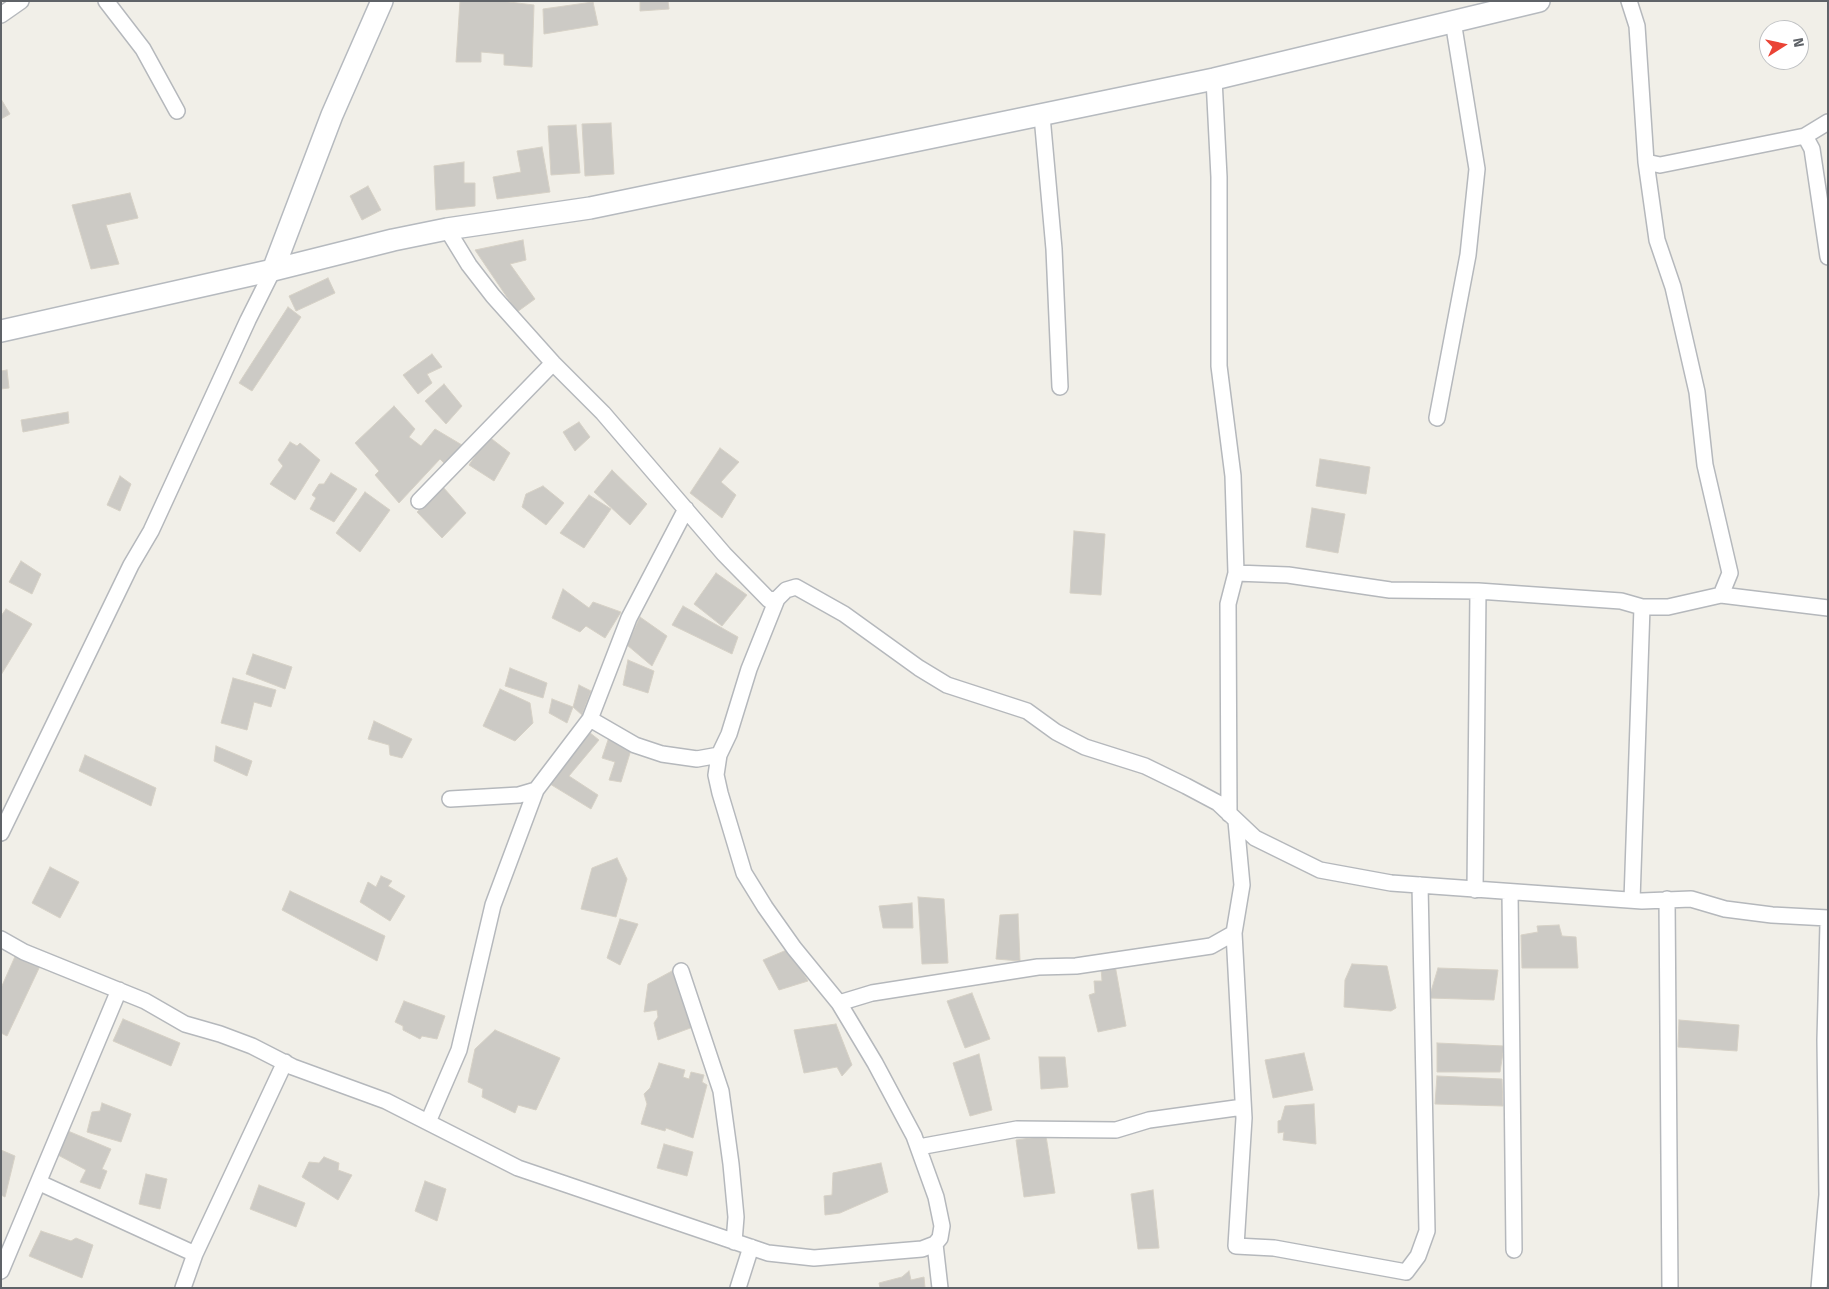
<!DOCTYPE html>
<style>
body{margin:0}
#map{position:relative;width:1829px;height:1289px;overflow:hidden;background:#f1efe8;font-family:"Fira Sans",sans-serif}
canvas{display:block}
.frame{position:absolute;inset:0;border:2px solid #5f6368;pointer-events:none}
.north{position:absolute;left:1759px;top:20px;width:50px;height:50px;box-sizing:border-box;background:#fff;border:1px solid #bfc1c3;border-radius:50%;rotate:80deg;font-size:14px;font-weight:700;line-height:20px;text-align:center;color:#5f6368}
.north::after{content:'';display:block;margin:auto;width:18px;height:22px;background:#ea4335;clip-path:polygon(50% 0,100% 100%,50% 72%,0 100%)}
</style>
<div id="map">
<canvas width="1829" height="1289"></canvas>
<div class="frame"></div>
<div class="north">N</div>
</div>
<script>
const context = document.querySelector('canvas').getContext('2d');
context.lineJoin = 'round';
function paint(path, color) { context.fillStyle = color; context.fill(path, 'evenodd'); }
const poly = rows => new Path2D(rows.map(r => 'M' + r).join(''));
function trace(path, color, width, dash) { context.strokeStyle = color; context.lineWidth = width; context.lineCap = dash ? 'butt' : 'round'; context.setLineDash(dash || []); context.stroke(path); }
const building = poly([
 [460,1,501,1,534,5,532,67,504,65,504,54,481,52,481,62,456,62,460,1],
 [640,1,668,1,669,9,640,11,640,1],
 [593,2,598,25,544,34,543,9,593,2],
 [1,99,10,114,1,119,1,99],
 [611,123,614,174,585,176,582,124,611,123],
 [576,125,580,173,551,175,548,126,576,125],
 [542,147,550,192,497,199,493,177,521,172,517,151,542,147],
 [464,162,464,183,475,183,475,206,436,210,434,166,464,162],
 [368,186,381,210,362,220,350,196,368,186],
 [130,193,138,218,106,225,119,264,91,269,72,205,130,193],
 [523,240,526,260,510,264,535,299,517,312,475,250,523,240],
 [328,278,335,293,296,311,289,296,328,278],
 [288,307,301,317,252,391,239,383,288,307],
 [432,354,442,367,427,374,432,383,418,394,403,375,432,354],
 [7,370,9,388,1,389,1,371,7,370],
 [444,384,462,406,446,424,425,401,444,384],
 [394,406,415,429,409,437,421,446,435,429,462,445,445,464,440,459,399,503,375,475,379,471,355,443,394,406],
 [68,412,69,423,23,432,21,420,68,412],
 [579,422,590,437,575,451,563,432,579,422],
 [488,436,510,453,494,481,469,465,488,436],
 [290,442,297,446,300,443,320,460,295,500,270,484,283,466,278,460,290,442],
 [720,448,739,462,721,482,736,495,722,518,690,493,720,448],
 [1320,459,1370,467,1366,494,1316,486,1320,459],
 [612,470,647,504,630,525,594,492,612,470],
 [331,473,357,489,334,522,310,509,316,498,312,495,319,484,324,484,331,473],
 [120,476,131,484,120,511,107,505,120,476],
 [543,486,564,503,546,525,522,507,526,494,543,486],
 [443,487,466,513,442,538,417,512,443,487],
 [365,492,390,510,360,552,336,533,365,492],
 [589,495,611,509,584,548,560,533,589,495],
 [1312,508,1345,514,1338,553,1306,547,1312,508],
 [1074,531,1105,534,1101,595,1070,593,1074,531],
 [21,561,41,574,32,594,9,582,21,561],
 [716,573,747,595,722,626,694,604,716,573],
 [563,589,589,608,593,602,621,612,605,638,586,626,580,632,552,618,563,589],
 [683,606,738,637,732,654,672,625,683,606],
 [6,609,32,624,1,675,1,616,6,609],
 [640,617,667,636,652,666,627,645,640,617],
 [253,654,292,667,285,689,246,674,253,654],
 [628,660,654,671,648,693,623,685,628,660],
 [510,668,547,683,543,698,505,686,510,668],
 [233,678,276,690,271,707,254,702,247,730,221,723,233,678],
 [579,685,591,691,582,715,573,707,579,685],
 [500,689,530,703,533,723,515,741,483,726,500,689],
 [552,699,573,707,567,723,549,713,552,699],
 [374,721,412,739,402,758,390,755,389,745,368,739,374,721],
 [589,732,599,740,569,776,598,795,591,809,550,784,589,732],
 [609,737,631,750,621,782,609,780,615,762,602,758,609,737],
 [216,746,252,761,247,776,214,761,216,746],
 [85,755,156,788,151,806,79,771,85,755],
 [617,858,627,879,616,917,581,909,592,868,617,858],
 [50,867,79,882,60,918,32,903,50,867],
 [381,876,392,881,388,886,405,896,390,921,360,902,368,882,376,887,381,876],
 [290,891,385,936,377,961,282,910,290,891],
 [918,897,944,899,948,963,922,964,918,897],
 [912,903,913,928,883,928,879,906,912,903],
 [1018,914,1020,961,996,959,1000,915,1018,914],
 [620,919,638,924,620,965,607,958,620,919],
 [1559,925,1562,936,1576,937,1578,968,1522,968,1521,935,1538,932,1537,926,1559,925],
 [789,949,808,981,779,990,763,960,789,949],
 [17,952,41,964,7,1036,1,1033,1,988,17,952],
 [1352,964,1387,966,1396,1008,1391,1011,1344,1007,1345,980,1352,964],
 [1115,965,1126,1026,1098,1032,1089,995,1095,993,1094,981,1102,981,1101,968,1115,965],
 [1438,968,1498,970,1494,1000,1429,998,1438,968],
 [672,971,693,1027,658,1040,654,1023,658,1017,657,1010,644,1012,648,984,672,971],
 [972,993,990,1039,965,1048,947,1001,972,993],
 [404,1001,445,1016,437,1039,422,1036,420,1039,403,1030,403,1026,395,1022,404,1001],
 [123,1019,180,1043,171,1066,113,1041,123,1019],
 [1679,1020,1739,1025,1737,1051,1678,1047,1679,1020],
 [836,1024,852,1065,842,1076,837,1067,804,1073,794,1030,836,1024],
 [495,1030,560,1058,536,1110,518,1105,515,1113,482,1097,483,1089,468,1082,475,1049,495,1030],
 [1437,1043,1504,1046,1500,1072,1437,1072,1437,1043],
 [1304,1053,1313,1090,1273,1098,1265,1060,1304,1053],
 [979,1054,992,1110,970,1116,953,1063,979,1054],
 [1039,1057,1065,1057,1068,1087,1041,1089,1039,1057],
 [659,1063,685,1070,683,1077,689,1079,691,1072,704,1075,702,1082,707,1085,693,1138,666,1128,665,1131,641,1124,647,1104,644,1094,650,1088,659,1063],
 [1437,1076,1502,1079,1503,1106,1435,1104,1437,1076],
 [102,1103,131,1114,121,1142,87,1132,92,1112,100,1111,102,1103],
 [1314,1104,1316,1144,1283,1140,1284,1132,1278,1133,1278,1121,1281,1120,1285,1106,1314,1104],
 [68,1131,111,1149,102,1169,107,1171,100,1189,80,1182,86,1170,58,1155,68,1131],
 [1046,1136,1055,1193,1024,1197,1016,1140,1046,1136],
 [664,1144,693,1152,687,1176,657,1168,664,1144],
 [1,1150,15,1156,5,1197,1,1195,1,1150],
 [324,1157,339,1163,338,1170,352,1175,338,1200,302,1177,309,1162,319,1163,324,1157],
 [881,1163,888,1192,840,1213,825,1215,824,1196,832,1195,833,1173,881,1163],
 [146,1174,167,1179,160,1209,139,1204,146,1174],
 [425,1181,446,1189,437,1221,415,1211,425,1181],
 [259,1185,305,1203,296,1227,250,1209,259,1185],
 [1153,1190,1159,1248,1138,1249,1131,1194,1153,1190],
 [41,1231,71,1241,76,1238,93,1245,82,1278,29,1256,41,1231],
 [909,1271,911,1280,924,1277,925,1288,880,1288,879,1283,902,1277,909,1271]
]);
paint(building, '#cccac5');
trace(building, '#d6d1c6', 1);
const street = poly([
 [106,1,143,49,177,111],
 [1629,1,1637,26,1646,162,1657,240,1673,287,1697,392,1705,465,1730,573,1721,595],
 [1,15,21,1],
 [1214,79,1219,177,1219,366,1233,476,1236,573,1228,604,1229,814],
 [1042,116,1054,249,1060,387],
 [1805,136,1828,122],
 [1646,162,1660,165,1805,136,1812,149,1828,257],
 [447,229,469,265,493,296,553,363,603,413,724,554,769,600,777,599,786,590,796,587,844,614,919,668,947,685,1027,711,1056,732,1085,747,1145,766,1186,786,1218,803,1255,838,1320,870,1391,883,1642,901,1691,899,1725,909,1772,915,1828,918],
 [1437,418,1468,255,1477,169,1453,21],
 [419,501,553,363],
 [686,509,629,618,590,719,635,745,662,754,697,759,719,755],
 [1236,573,1288,575,1390,590,1478,591,1621,601,1642,607,1668,607,1721,595,1828,608],
 [450,799,519,795,536,790,590,719],
 [1236,821,1242,885,1234,933,1244,1118,1236,1246,1274,1248,1406,1272,1418,1256,1427,1231,1420,885],
 [1,833,131,565,151,531,248,320,273,270],
 [1475,890,1478,591],
 [1510,892,1514,1250],
 [1667,899,1670,1288],
 [1632,900,1642,607],
 [1,939,24,952,145,1001,185,1024,220,1034,252,1046,293,1067,386,1101,518,1168,768,1253,814,1258,922,1249,935,1244,940,1238,942,1226,936,1197,914,1136,875,1063,839,1003,794,948,765,907,744,873,720,793,716,775,719,755,729,734,749,669,777,599],
 [681,971,721,1091,731,1164,736,1217,734,1242],
 [839,1003,872,993,1038,967,1076,966,1211,946,1234,933],
 [428,1122,459,1050,493,905,536,790],
 [919,1147,1017,1129,1116,1130,1149,1120,1243,1107],
 [40,1183,195,1254],
 [935,1244,940,1288],
 [1,1271,119,990],
 [183,1288,195,1254,285,1062],
 [738,1288,751,1247],
 [1819,1288,1827,1195,1825,1040,1828,923]
]);
const secondary = poly([
 [273,270,332,115,382,1],
 [1,331,273,270,393,240,447,229,590,208,1214,79,1539,1]
]);
trace(street, '#b5b8bc', 18);
trace(secondary, '#b6babf', 24);
trace(street, '#fff', 15);
trace(secondary, '#fff', 21);
</script>
